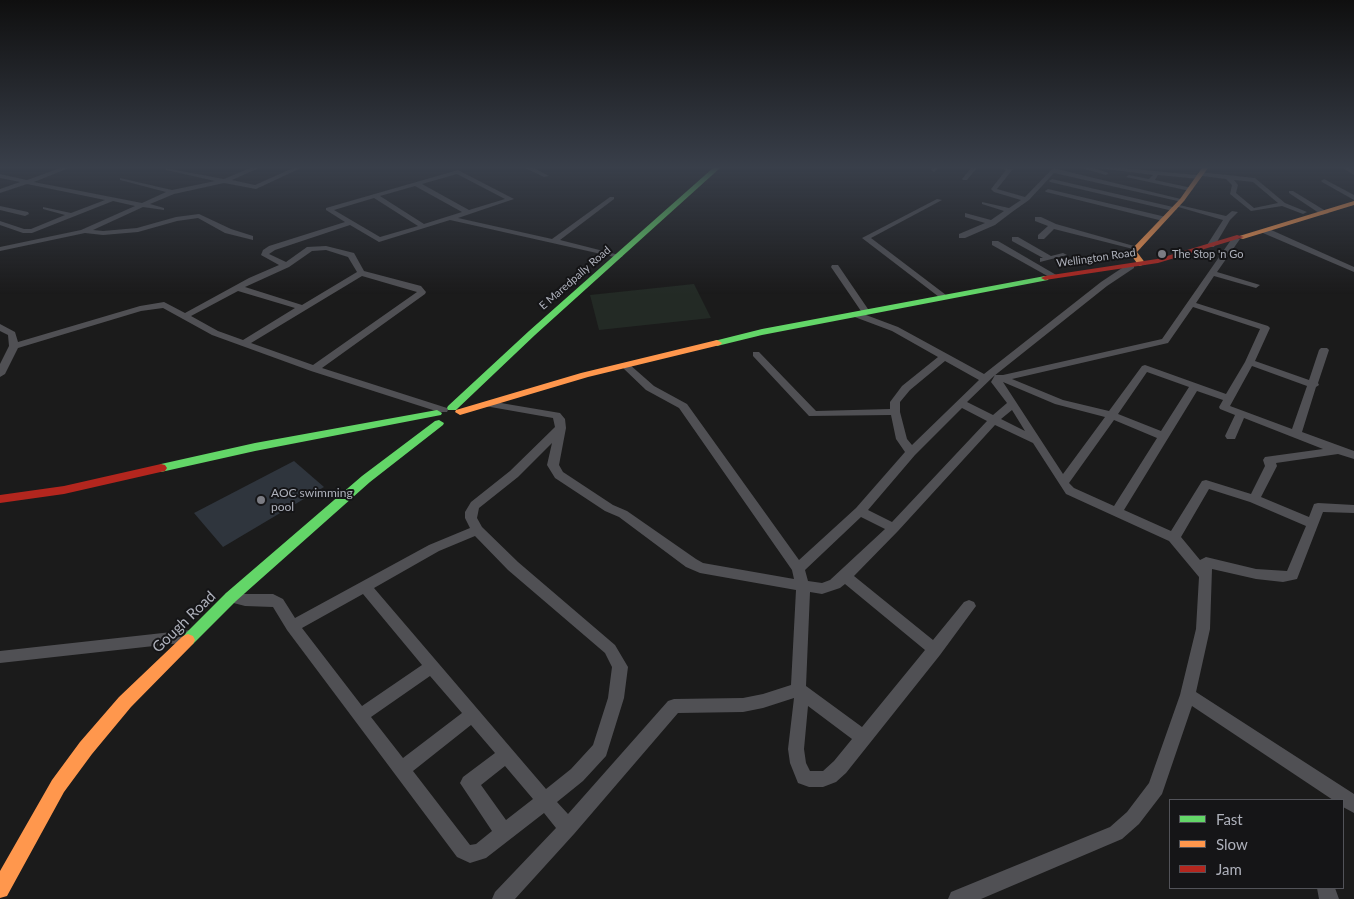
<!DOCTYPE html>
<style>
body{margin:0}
#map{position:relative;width:1354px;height:899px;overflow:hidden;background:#1b1b1b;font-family:Lato,sans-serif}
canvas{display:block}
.legend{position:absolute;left:1169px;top:799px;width:175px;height:90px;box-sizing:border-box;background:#151517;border:1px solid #525359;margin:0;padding:6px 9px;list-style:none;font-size:15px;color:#aeb1bb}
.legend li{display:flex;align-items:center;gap:10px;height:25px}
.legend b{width:25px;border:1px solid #525359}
</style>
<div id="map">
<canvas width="1354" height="899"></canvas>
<ul class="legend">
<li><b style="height:6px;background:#63d668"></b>Fast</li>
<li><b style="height:6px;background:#ff974d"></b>Slow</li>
<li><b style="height:6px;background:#b3261e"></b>Jam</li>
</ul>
</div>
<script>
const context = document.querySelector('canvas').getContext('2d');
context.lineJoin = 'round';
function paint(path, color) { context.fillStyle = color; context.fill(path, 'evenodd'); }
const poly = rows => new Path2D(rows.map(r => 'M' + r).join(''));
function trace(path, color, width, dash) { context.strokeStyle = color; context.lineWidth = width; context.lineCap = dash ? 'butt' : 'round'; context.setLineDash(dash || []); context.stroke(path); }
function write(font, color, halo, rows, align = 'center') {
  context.font = font + ' Lato,sans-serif'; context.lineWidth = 4; context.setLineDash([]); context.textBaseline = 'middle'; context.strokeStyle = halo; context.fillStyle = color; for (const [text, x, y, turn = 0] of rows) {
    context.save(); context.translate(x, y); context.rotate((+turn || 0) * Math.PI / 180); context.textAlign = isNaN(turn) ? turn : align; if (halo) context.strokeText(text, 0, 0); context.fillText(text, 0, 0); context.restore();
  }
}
paint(poly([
 [694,284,711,318,599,330,590,295]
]), '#232a25');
paint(poly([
 [294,461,324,487,223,547,194,513]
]), '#2f353d');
paint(poly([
 [60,168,69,168,34,182,142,203,166,192,120,180,120,178,172,190,215,181,166,170,165,168,224,179,250,168,259,168,232,180,255,185,293,168,301,168,256,189,224,183,174,194,150,204,164,208,164,210,143,207,93,230,103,231,137,228,176,217,199,214,231,229,253,236,253,240,225,233,198,218,177,221,138,232,103,235,85,233,0,251,0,247,81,230,135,206,113,201,32,233,23,233,0,225,0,221,24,229,31,229,65,215,43,209,43,207,71,213,105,200,27,184,0,193,0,189,20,182,0,178,0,174,27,180,60,168],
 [525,168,534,168,549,176,544,177,525,168],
 [932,168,939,168,934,172,931,170,932,168],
 [971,168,977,168,967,180,963,180,962,179,971,168],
 [1001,168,1013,169,997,189,1025,197,1053,168,1185,200,1182,202,1054,173,1029,200,1012,212,995,225,965,238,959,238,959,234,985,223,965,217,965,213,991,220,1004,211,982,204,982,202,1009,208,1021,200,994,192,991,189,1006,170,1001,168],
 [1081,168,1093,168,1109,173,1106,175,1081,168],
 [1098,168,1123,168,1197,175,1200,172,1255,178,1285,203,1307,212,1303,214,1282,206,1251,211,1230,194,1232,185,1226,179,1202,176,1199,179,1158,175,1155,180,1192,188,1193,189,1190,191,1126,177,1129,175,1149,179,1153,175,1098,168],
 [1234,180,1253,182,1278,203,1254,208,1236,193,1238,185,1234,180],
 [1343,168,1351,168,1354,170,1354,175,1343,168],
 [458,170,514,199,458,218,552,239,610,197,614,197,614,199,560,240,623,256,619,258,450,220,379,242,350,225,275,250,269,254,286,262,307,247,326,246,354,253,364,271,421,286,426,292,425,294,322,368,447,408,448,410,447,412,439,412,311,371,212,335,163,308,141,311,18,348,5,374,0,377,0,364,9,346,8,335,0,331,0,324,15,332,18,342,140,306,164,302,185,313,249,278,279,265,261,255,263,250,269,246,345,222,326,210,326,208,458,170],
 [457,174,505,199,469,210,422,184,457,174],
 [415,186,462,212,424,224,380,196,415,186],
 [374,198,418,226,380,237,334,210,374,198],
 [326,250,348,257,357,272,302,305,245,287,289,267,312,251,326,250],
 [362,276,417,292,313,365,251,343,362,276],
 [238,291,295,308,243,340,218,331,191,316,238,291],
 [1052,179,1173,207,1177,209,1173,211,1050,182,1049,181,1052,179],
 [1324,179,1354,195,1354,200,1322,182,1321,181,1324,179],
 [1048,189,1166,217,1167,219,1163,221,1046,192,1045,191,1048,189],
 [1289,191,1293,191,1329,213,1322,215,1289,193,1289,191],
 [937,199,942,200,871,238,946,295,947,297,943,300,862,238,937,199],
 [1175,204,1226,216,1232,211,1238,212,1230,220,1214,247,1211,247,1207,245,1223,220,1175,206,1175,204],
 [0,206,28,212,29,214,25,216,0,210,0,206],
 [1035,217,1041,217,1056,224,1141,248,1137,250,1054,229,1044,239,1038,239,1038,235,1048,226,1035,221,1035,217],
 [1263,229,1269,229,1354,267,1354,272,1263,233,1263,229],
 [1012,237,1018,237,1051,256,1063,253,1067,255,1040,262,1040,258,1043,258,1012,241,1012,237],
 [1233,237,1240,239,1217,272,1260,285,1256,288,1214,276,1196,303,1268,326,1270,328,1255,361,1309,380,1319,350,1321,348,1327,348,1329,350,1318,383,1319,385,1316,387,1302,432,1354,451,1354,459,1338,454,1276,463,1277,466,1261,497,1309,517,1314,504,1318,503,1354,505,1354,513,1323,512,1297,579,1283,582,1256,579,1212,569,1210,629,1196,692,1354,794,1354,813,1343,807,1343,800,1333,800,1192,706,1162,794,1139,824,1122,839,981,899,948,899,951,892,1110,827,1127,812,1149,783,1180,695,1196,629,1199,577,1169,541,1066,494,1033,443,995,425,898,531,854,576,933,640,964,602,969,600,974,602,976,606,940,655,846,773,836,782,823,787,809,787,798,783,790,763,788,749,794,698,763,708,743,712,678,713,574,834,515,899,492,899,495,892,556,828,544,813,486,858,470,863,457,857,287,630,273,607,245,606,226,601,224,597,226,593,231,591,245,594,273,594,283,599,295,618,429,545,470,528,465,518,465,512,471,502,510,471,555,427,553,418,485,406,484,404,489,401,560,413,565,419,566,428,559,465,563,472,613,505,627,511,696,559,703,563,794,579,792,570,679,408,646,390,623,368,621,366,623,364,629,364,654,386,687,404,799,560,856,508,905,452,896,439,891,415,809,416,753,356,753,352,759,352,816,411,890,409,890,402,902,386,938,357,892,331,852,316,852,312,858,312,898,327,984,374,1101,282,1128,264,1134,264,1134,268,1107,286,994,376,967,402,993,415,1007,403,991,382,995,375,1003,375,1162,339,1233,237],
 [1193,307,1260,329,1245,362,1226,394,1145,365,1142,366,1109,411,1063,400,1012,379,1168,343,1193,307],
 [945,361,979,380,912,445,907,439,900,412,900,402,910,390,945,361],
 [1252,366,1307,386,1292,429,1230,406,1252,366],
 [1147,372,1189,387,1161,431,1118,414,1147,372],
 [1003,382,1055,404,1105,417,1063,474,1003,382],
 [1197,391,1223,400,1219,407,1220,409,1235,415,1225,436,1227,439,1235,439,1244,418,1323,449,1265,457,1263,460,1265,466,1251,494,1206,480,1202,481,1171,531,1124,510,1197,391],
 [962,408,987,421,892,522,868,510,915,455,962,408],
 [1012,410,1025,431,1001,419,1012,410],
 [1114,420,1157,438,1114,506,1074,488,1069,483,1114,420],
 [552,443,547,465,555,478,605,511,619,517,686,567,700,573,796,590,791,685,763,694,743,698,674,699,668,701,568,814,557,802,583,781,606,756,624,698,628,667,615,645,518,562,482,527,477,518,479,508,518,477,552,443],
 [1209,489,1250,502,1306,526,1287,571,1256,569,1206,557,1200,560,1181,537,1209,489],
 [861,517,885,529,830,580,822,583,808,581,805,570,861,517],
 [475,536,508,570,605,653,612,667,608,698,593,745,571,769,546,789,374,588,439,551,475,536],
 [845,584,925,650,862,727,806,686,810,592,822,594,840,588,845,584],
 [363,594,422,665,362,706,302,628,363,594],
 [430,676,462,713,403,758,371,717,430,676],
 [808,706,852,739,834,761,823,771,810,771,806,763,804,749,808,706],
 [471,725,495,753,463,777,460,783,492,831,476,844,470,845,413,771,471,725],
 [505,766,533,799,506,820,481,785,505,766],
 [992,241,998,241,1058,276,1051,278,992,245,992,241],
 [832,265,838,265,870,312,869,314,863,314,831,267,832,265],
 [190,630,195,632,197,636,195,640,190,642,0,663,0,651,190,630],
 [1317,888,1335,888,1339,899,1319,899,1317,888]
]), '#505054');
paint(poly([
 [713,168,720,168,535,335,456,410,448,410,447,408,448,406,529,331,713,168],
 [1045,276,1049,278,1048,280,762,335,717,346,712,343,714,341,762,329,1045,276],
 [437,410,442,413,441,415,255,451,161,472,155,468,161,464,255,443,437,410],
 [439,420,444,423,443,425,370,482,236,601,193,644,188,646,183,644,181,640,183,636,226,593,362,476,435,421,439,420]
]), '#63d668');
paint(poly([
 [1202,168,1208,168,1184,201,1137,252,1146,264,1139,266,1129,252,1180,199,1202,168],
 [1354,201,1354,205,1243,239,1236,237,1354,201],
 [717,340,722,343,720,345,588,377,460,415,455,412,456,410,581,373,717,340],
 [188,634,193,636,195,640,193,644,131,707,92,754,64,792,7,896,0,898,0,871,52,780,80,742,119,697,183,636,188,634]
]), '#ff974d');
paint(poly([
 [1237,235,1244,237,1158,263,1045,280,1041,278,1045,276,1157,259,1237,235],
 [161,464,165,465,167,468,165,471,64,494,0,503,0,495,64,486,161,464]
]), '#b3261e');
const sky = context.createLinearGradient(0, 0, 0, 294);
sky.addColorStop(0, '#0f0f0f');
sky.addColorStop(0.57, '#393f4a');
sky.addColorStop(1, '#393f4a00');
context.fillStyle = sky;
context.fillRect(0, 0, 1354, 294);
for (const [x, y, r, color] of [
 [1162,254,5,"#7b7c83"],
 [261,500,5,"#7b7c83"]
]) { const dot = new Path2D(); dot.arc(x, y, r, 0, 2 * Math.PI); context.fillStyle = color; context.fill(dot); trace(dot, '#151517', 2); }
write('11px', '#aeb1bb', '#151517', [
 ["The Stop 'n Go",1172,254]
], 'left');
write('11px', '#aeb1bb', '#151517', [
 ["Wellington Road",1096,258,-8],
 ["E Maredpally Road",575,278,-41]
]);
write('12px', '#aeb1bb', '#151517', [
 ["AOC swimming",271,493],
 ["pool",271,507]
], 'left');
write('15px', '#aeb1bb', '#151517', [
 ["Gough Road",184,622,-44]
]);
</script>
